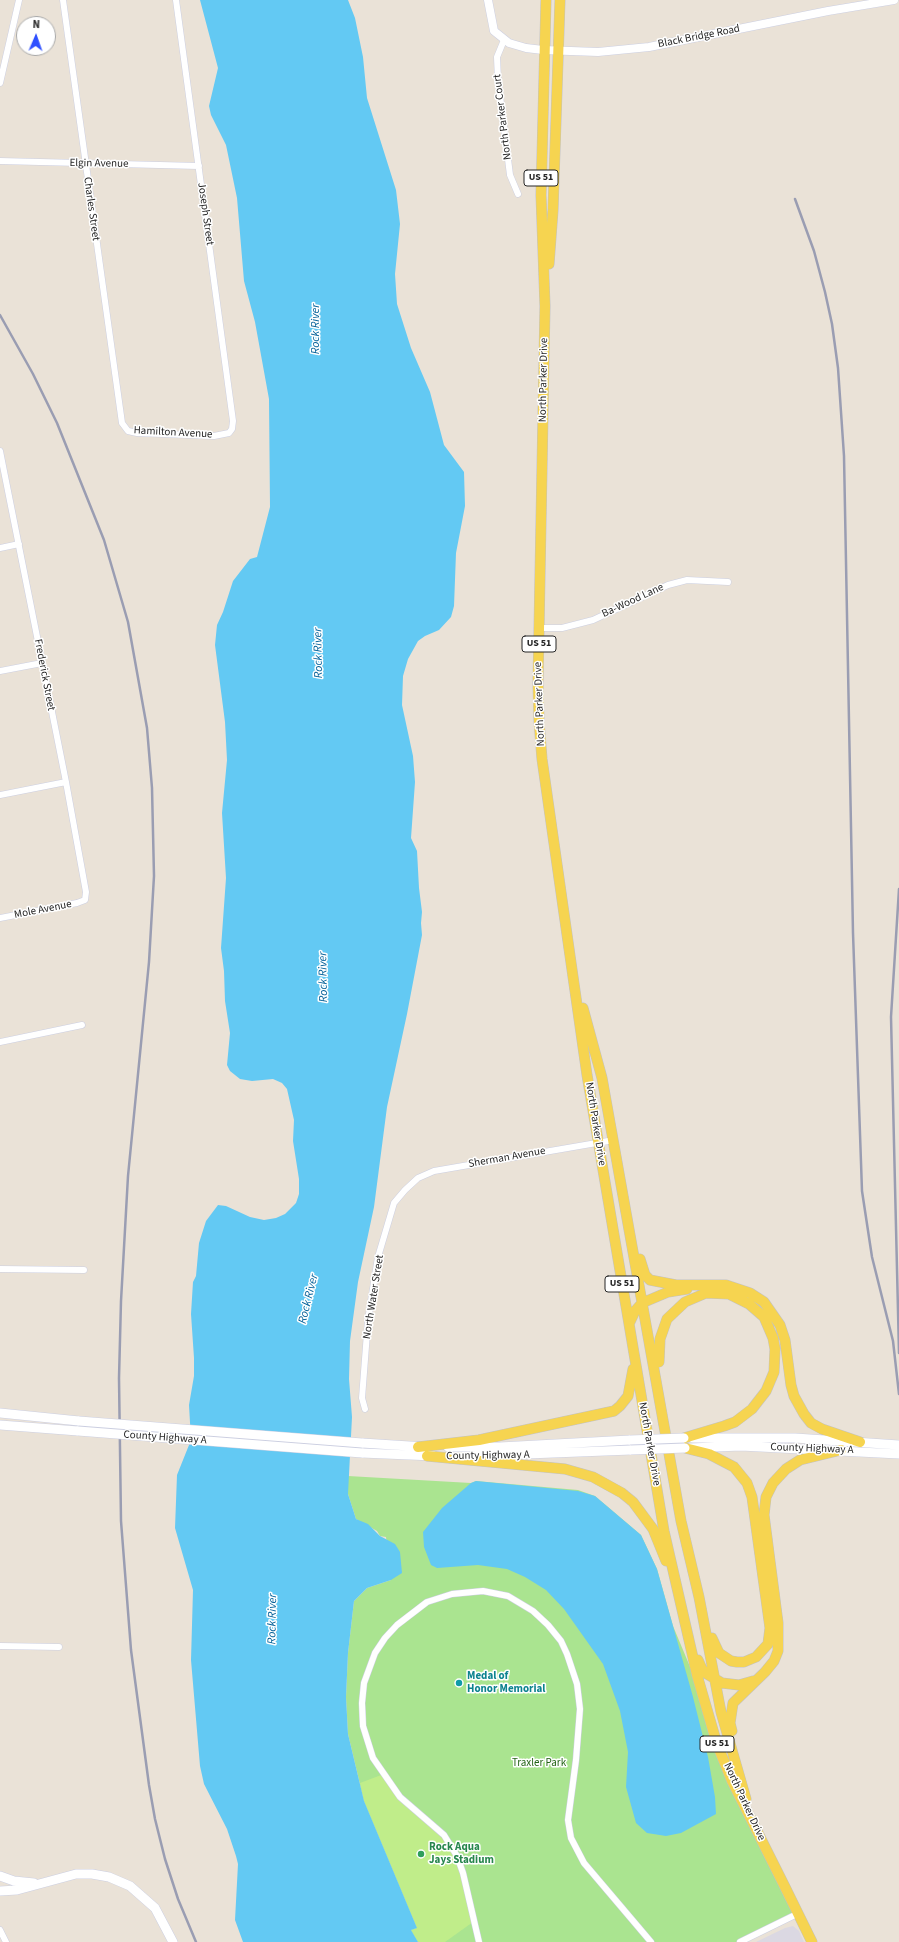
<!DOCTYPE html>
<style>
body{margin:0}
#map{position:relative;width:899px;height:1942px;overflow:hidden;background:#eae2d7;font-family:"Source Sans 3",sans-serif}
canvas{display:block}
.north{position:absolute;left:16px;top:16px;width:40px;height:40px;box-sizing:border-box;background:#fff;border:1px solid #a8a8a8;border-radius:50%;rotate:2deg;font-size:11px;font-weight:700;line-height:16px;text-align:center;color:#262626}
.north::after{content:'';display:block;margin:auto;width:14px;height:18px;background:#2f50ff;clip-path:polygon(50% 0,100% 100%,50% 72%,0 100%)}
</style>
<div id="map">
<canvas width="899" height="1942"></canvas>
<div class="north">N</div>
</div>
<script>
const context = document.querySelector('canvas').getContext('2d');
context.lineJoin = 'round';
function paint(path, color) { context.fillStyle = color; context.fill(path, 'evenodd'); }
const poly = rows => new Path2D(rows.map(r => 'M' + r).join(''));
function trace(path, color, width, dash) { context.strokeStyle = color; context.lineWidth = width; context.lineCap = dash ? 'butt' : 'round'; context.setLineDash(dash || []); context.stroke(path); }
function write(font, color, halo, rows, align = 'center') {
  context.font = font + ' "Source Sans 3",sans-serif'; context.lineWidth = 3; context.setLineDash([]); context.textBaseline = 'middle'; context.strokeStyle = halo; context.fillStyle = color; for (const [text, x, y, turn = 0] of rows) {
    context.save(); context.translate(x, y); context.rotate((+turn || 0) * Math.PI / 180); context.textAlign = isNaN(turn) ? turn : align; if (halo) context.strokeText(text, 0, 0); context.fillText(text, 0, 0); context.restore();
  }
}
paint(poly([
 [793,1926,799,1931,804,1942,756,1942,785,1928]
]), '#dbd8e2');
paint(poly([
 [348,1476,471,1483,476,1481,578,1490,595,1496,641,1535,657,1569,673,1626,706,1705,717,1744,797,1914,740,1942,418,1942,411,1930,417,1928,364,1801,348,1734,346,1697,348,1653,354,1601,367,1588,391,1580,386,1537,380,1536,377,1531,356,1519,348,1494]
]), '#aae490');
paint(poly([
 [384,1774,394,1789,438,1829,459,1864,473,1922,445,1942,418,1942,414,1936,411,1930,417,1928,364,1801,360,1783]
]), '#c0ed8a');
paint(poly([
 [200,0,348,0,355,18,363,57,367,98,396,190,400,224,395,274,397,304,411,348,430,392,444,445,464,472,465,506,456,553,454,606,451,617,439,630,425,636,418,641,408,659,403,676,402,705,413,756,415,782,411,838,417,851,419,888,422,912,421,923,422,935,407,1014,387,1107,374,1207,358,1282,350,1341,349,1379,352,1417,348,1494,356,1519,368,1524,380,1536,395,1544,400,1552,402,1573,391,1580,367,1588,354,1601,348,1653,346,1697,348,1734,364,1801,417,1928,411,1930,418,1942,243,1942,235,1920,238,1864,236,1856,227,1829,204,1784,200,1766,191,1660,193,1590,175,1528,177,1475,191,1440,189,1405,194,1376,194,1358,191,1314,193,1282,196,1276,199,1243,206,1221,218,1205,226,1206,250,1217,264,1220,276,1218,285,1214,296,1203,299,1194,299,1179,293,1141,294,1120,287,1089,282,1083,273,1079,252,1081,240,1079,230,1071,227,1065,230,1033,225,1001,224,971,221,948,226,878,222,813,227,760,225,722,215,645,217,625,223,612,233,581,250,559,257,557,270,507,269,399,255,322,244,281,237,198,226,145,211,115,209,106,218,68],
 [476,1481,578,1491,595,1496,641,1535,657,1569,693,1697,708,1757,715,1797,716,1814,681,1833,666,1836,647,1833,636,1823,626,1787,628,1752,620,1711,603,1664,564,1609,546,1590,525,1577,507,1569,478,1565,437,1568,431,1565,424,1547,423,1532,442,1508,471,1483]
]), '#63c9f3');
const minor = poly([
 [63,0,122,423,128,431,137,433,214,436,229,433,232,429,233,421,176,0],
 [504,40,497,57,498,80,510,175,518,194],
 [0,83,19,0],
 [0,161,199,166],
 [0,451,66,782,86,892,85,900,77,903,0,918],
 [0,548,19,544],
 [540,628,562,628,593,620,668,585,687,580,728,582],
 [0,671,42,663],
 [0,795,66,782],
 [0,1042,82,1025],
 [0,1269,84,1270],
 [365,1409,362,1398,368,1320,378,1257,394,1203,405,1190,418,1178,434,1171,614,1140],
 [0,1646,59,1647],
 [0,1930,6,1942],
 [479,1942,463,1873,457,1856,444,1835,400,1797,373,1758,363,1726,362,1703,364,1683,375,1653,385,1638,397,1625,427,1602,452,1594,483,1591,508,1596,533,1611,548,1625,561,1641,567,1654,577,1684,580,1709,576,1760,568,1820,571,1838,584,1863,651,1942],
 [740,1942,797,1914]
]);
const tertiary = poly([
 [488,0,494,31,509,43,526,48,543,50,598,52,649,47,828,11,894,0]
]);
const secondary = poly([
 [0,1413,79,1421],
 [0,1425,78,1431],
 [693,1438,795,1438,899,1445],
 [362,1443,425,1447],
 [448,1447,500,1447,630,1440],
 [690,1448,741,1446,899,1454],
 [362,1453,434,1456],
 [475,1456,631,1450],
 [0,1876,14,1881,34,1883],
 [0,1891,17,1890,76,1874,92,1874,109,1877,130,1886,155,1908,173,1942]
]);
const primary = poly([
 [546,0,541,195,545,306,538,683,539,721,542,759,587,1075,664,1531,697,1675,717,1744,732,1781,787,1891],
 [549,264,553,210,560,0],
 [583,1008,602,1078,681,1521,699,1597,721,1712,746,1799],
 [640,1259,645,1275,650,1280,676,1285,726,1285,750,1293,764,1302,780,1325,785,1340,791,1385,794,1396,804,1414,811,1423,822,1429,860,1442],
 [629,1324,635,1311,642,1303,668,1292,687,1289],
 [659,1362,660,1339,667,1319,685,1302,706,1293,729,1294,749,1304,764,1317,773,1338,775,1349,774,1372,766,1391,752,1409,735,1422,724,1426,684,1438],
 [418,1447,479,1440,614,1411,620,1406,628,1396,633,1369],
 [685,1448,709,1454,734,1467,747,1483,752,1497,770,1628,768,1644,756,1657,744,1662,737,1662,731,1661,719,1653,712,1638],
 [427,1456,565,1469,593,1477,622,1493,633,1502,653,1529,666,1561],
 [698,1660,702,1669,707,1674,722,1683,739,1685,753,1681],
 [732,1731,730,1723,733,1703,765,1672,774,1661,778,1651,778,1623,764,1515,766,1497,773,1483,786,1469,800,1460,841,1450],
 [784,1885,812,1942]
]);
trace(minor, '#cccfe1', 7);
trace(tertiary, '#cccfe1', 9);
trace(secondary, '#cccfe1', 10);
trace(primary, '#c2c2c2', 11);
trace(minor, '#fff', 6);
trace(tertiary, '#fff', 8);
trace(secondary, '#fff', 9);
trace(primary, '#f6d450', 10);
trace(poly([
 [795,199,814,251,825,292,832,324,838,368,844,456,853,933,862,1191,872,1257,893,1341,899,1394],
 [0,315,33,374,57,423,104,540,128,622,147,728,152,788,154,876,149,962,128,1176,121,1301,119,1378,121,1521,131,1650,149,1785,155,1819,165,1859,178,1899,196,1942],
 [899,1353,891,1017,899,889]
]), '#9a9db2', 2.5);
const secondaryBridge = poly([
 [79,1421,362,1443],
 [78,1431,362,1453],
 [630,1440,684,1438],
 [631,1450,685,1448]
]);
trace(secondaryBridge, '#cccfe1', 10, []);
trace(secondaryBridge, '#fff', 9);
for (const [x, y, r, color] of [
 [459,1683,4,"#0f9aa8"],
 [421,1854,4,"#2e9e5b"]
]) { const dot = new Path2D(); dot.arc(x, y, r, 0, 2 * Math.PI); context.fillStyle = color; context.fill(dot); trace(dot, '#fff', 1.5); }
for (const [x, y, w] of [
 [541,178,34],
 [539,644,34],
 [622,1284,34],
 [717,1744,34]
]) { const box = new Path2D(); box.roundRect(x - w / 2, y - 8, w, 16, 3); context.fillStyle = '#fff'; context.fill(box); trace(box, '#262626', 1); }
write('bold 10px', '#262626', null, [
 ["US 51",541,178],
 ["US 51",539,644],
 ["US 51",622,1284],
 ["US 51",717,1744]
]);
write('11px', '#262626', '#fff', [
 ["Black Bridge Road",699,37,-11],
 ["North Parker Court",503,117,-97],
 ["Elgin Avenue",99,164,1],
 ["Charles Street",91,209,82],
 ["Joseph Street",205,214,82],
 ["North Parker Drive",544,380,-89],
 ["Hamilton Avenue",173,433,3],
 ["Ba-Wood Lane",633,601,-25],
 ["Frederick Street",44,675,79],
 ["North Parker Drive",540,704,-92],
 ["Mole Avenue",43,910,-11],
 ["North Parker Drive",595,1124,81],
 ["Sherman Avenue",507,1158,-10],
 ["North Water Street",374,1297,-81],
 ["County Highway A",165,1438,4],
 ["North Parker Drive",649,1444,80],
 ["County Highway A",812,1449,2],
 ["County Highway A",488,1456,-1],
 ["North Parker Drive",744,1802,65]
]);
write('bold 11px', '#0d838f', '#fff', [
 ["Medal of",467,1677],
 ["Honor Memorial",467,1690]
], 'left');
write('11px', '#246416', '#fff', [
 ["Traxler Park",539,1764]
]);
write('bold 11px', '#27864d', '#fff', [
 ["Rock Aqua",429,1848],
 ["Jays Stadium",429,1861]
], 'left');
write('italic 12px', '#07639a', '#fff', [
 ["Rock River",316,329,-90],
 ["Rock River",319,653,-91],
 ["Rock River",324,977,-91],
 ["Rock River",309,1299,-76],
 ["Rock River",273,1619,-89]
]);
</script>
